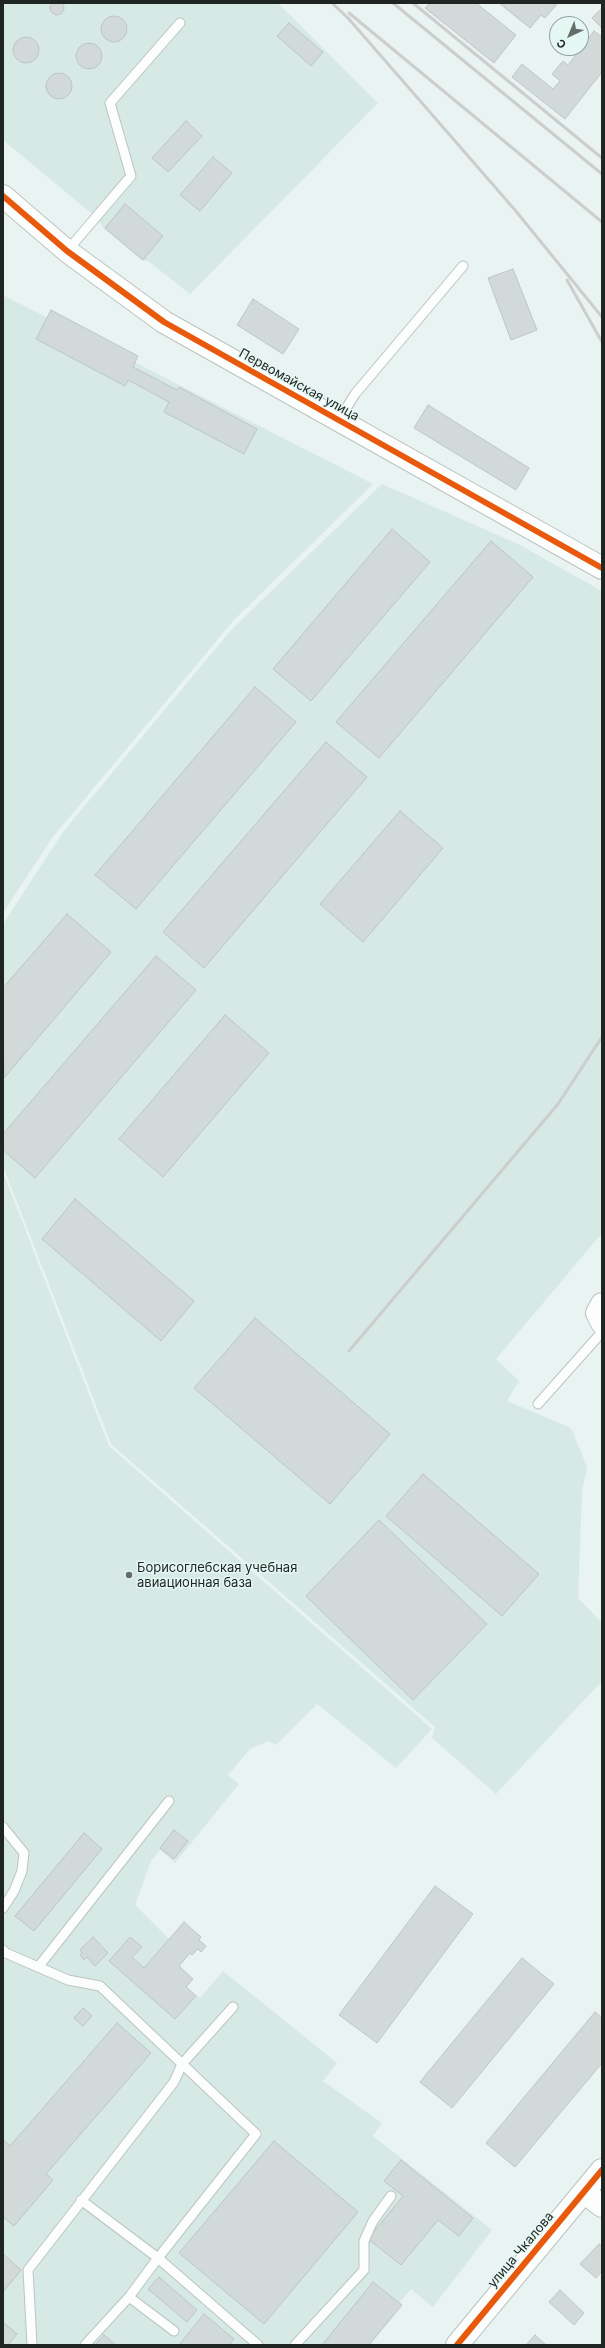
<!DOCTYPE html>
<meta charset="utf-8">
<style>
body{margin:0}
#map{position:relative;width:605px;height:2348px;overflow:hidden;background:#e9f3f1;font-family:Inter,sans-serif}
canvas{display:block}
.frame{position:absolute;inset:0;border:4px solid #1e2523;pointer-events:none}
.north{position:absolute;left:549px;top:16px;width:40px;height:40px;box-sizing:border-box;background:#e5f7f3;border:1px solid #95a3a0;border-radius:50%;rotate:224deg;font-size:11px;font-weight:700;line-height:16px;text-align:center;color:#1e2523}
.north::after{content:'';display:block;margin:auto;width:14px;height:18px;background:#656d6b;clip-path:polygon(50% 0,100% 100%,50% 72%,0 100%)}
</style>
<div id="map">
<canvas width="605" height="2348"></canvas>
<div class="frame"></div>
<div class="north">С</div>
</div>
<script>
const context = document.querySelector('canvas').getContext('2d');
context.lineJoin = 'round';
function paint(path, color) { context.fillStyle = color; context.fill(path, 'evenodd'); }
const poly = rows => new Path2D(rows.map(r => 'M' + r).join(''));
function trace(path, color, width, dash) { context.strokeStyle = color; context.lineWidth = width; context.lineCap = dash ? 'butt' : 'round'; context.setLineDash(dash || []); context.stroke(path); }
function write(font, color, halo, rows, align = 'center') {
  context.font = font + ' Inter,sans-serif'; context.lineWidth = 3; context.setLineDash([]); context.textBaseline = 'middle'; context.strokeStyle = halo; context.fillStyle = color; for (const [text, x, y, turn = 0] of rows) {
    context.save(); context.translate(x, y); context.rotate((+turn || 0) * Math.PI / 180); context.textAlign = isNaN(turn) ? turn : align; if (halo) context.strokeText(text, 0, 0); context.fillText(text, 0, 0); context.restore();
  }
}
paint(poly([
 [3,3,278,3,378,103,190,294,148,261,143,261,104,229,96,217,3,140],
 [3,295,373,484,233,621,52,838,3,913],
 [382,484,518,544,602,591,602,1233,496,1359,519,1381,507,1401,571,1428,587,1467,582,1491,578,1598,602,1623,602,1681,496,1794,432,1738,435,1727,111,1444,3,1166,3,926,5,921,63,832,232,629],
 [3,1172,109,1446,432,1729,396,1768,317,1704,276,1745,269,1741,250,1749,228,1775,239,1784,175,1863,160,1850,151,1861,135,1905,169,1939,184,1922,201,1937,199,1940,206,1946,201,1952,198,1949,190,1953,179,1966,193,1979,186,1987,200,1998,223,1971,337,2063,323,2081,382,2123,373,2136,492,2230,433,2307,411,2289,399,2303,402,2305,369,2345,3,2345]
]), '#d6e9e5');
const building = poly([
 '50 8a7 7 0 1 1 14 0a7 7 0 1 1-14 0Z',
 [430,3,476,3,516,35,494,63,425,8,430,3],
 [499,3,558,3,545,18,541,15,530,28,499,3],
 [602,8,602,28,592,18,602,8],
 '101 29a13 13 0 1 1 26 0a13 13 0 1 1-26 0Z',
 [289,23,323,52,311,66,277,36,289,23],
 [594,31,602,37,602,72,565,119,512,77,522,64,553,89,560,81,552,74,563,61,568,65,594,31],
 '13 50a13 13 0 1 1 26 0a13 13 0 1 1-26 0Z',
 '76 56a13 13 0 1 1 26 0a13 13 0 1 1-26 0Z',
 '46 86a13 13 0 1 1 26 0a13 13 0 1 1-26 0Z',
 [186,121,202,136,168,172,152,158,186,121],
 [213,157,232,173,200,211,180,195,213,157],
 [125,204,163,236,143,260,105,228,125,204],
 [513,269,537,330,511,340,488,278,513,269],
 [253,299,299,329,283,354,237,325,253,299],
 [51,310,138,356,133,367,177,390,179,387,257,429,244,454,164,412,169,402,128,380,125,386,36,339,51,310],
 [428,405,529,468,516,490,414,428,428,405],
 [392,529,430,562,311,701,273,669,392,529],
 [491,541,533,577,379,758,336,722,491,541],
 [255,687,296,722,136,909,95,875,255,687],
 [326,742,367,777,204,968,163,932,326,742],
 [400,811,443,848,363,942,320,904,400,811],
 [67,914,111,952,4,1078,3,988,67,914],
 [156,956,196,990,35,1178,3,1150,3,1134,156,956],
 [225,1015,269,1053,163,1177,119,1139,225,1015],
 [75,1199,194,1301,161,1341,42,1239,75,1199],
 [255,1318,390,1434,330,1504,194,1388,255,1318],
 [423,1474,539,1574,502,1616,386,1516,423,1474],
 [379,1520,487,1624,413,1700,306,1596,379,1520],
 [174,1830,188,1841,174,1859,160,1848,174,1830],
 [84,1833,102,1849,34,1931,15,1916,84,1833],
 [435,1886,473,1914,377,2043,339,2015,435,1886],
 [184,1922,201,1937,199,1940,206,1946,201,1952,198,1949,192,1955,190,1953,179,1966,193,1979,186,1987,196,1996,175,2019,109,1961,130,1937,142,1947,132,1957,144,1968,184,1922],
 [93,1937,108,1953,95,1966,87,1957,84,1960,80,1955,82,1953,80,1950,93,1937],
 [522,1958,554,1984,452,2108,420,2082,522,1958],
 [83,2008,92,2016,83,2026,74,2018,83,2008],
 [595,2012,602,2018,602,2063,515,2167,486,2143,595,2012],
 [117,2023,151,2053,46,2174,53,2180,14,2226,3,2217,3,2140,10,2146,117,2023],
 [274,2141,358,2212,264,2324,179,2253,274,2141],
 [401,2160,473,2218,459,2236,438,2220,401,2265,368,2239,403,2196,384,2181,401,2160],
 [599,2244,602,2247,602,2271,596,2278,580,2264,599,2244],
 [3,2254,21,2270,3,2292,3,2254],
 [159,2277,197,2310,187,2322,148,2289,159,2277],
 [373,2282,402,2305,369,2345,322,2345,373,2282],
 [560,2290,584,2313,574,2325,549,2302,560,2290],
 [204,2314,234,2339,229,2345,179,2345,204,2314],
 [3,2322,17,2334,8,2345,3,2345,3,2322],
 [104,2335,116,2345,95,2345,104,2335],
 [535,2335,546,2345,526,2345,535,2335]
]);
paint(building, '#d1d9d9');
trace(building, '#bec5c5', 1);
const lane = poly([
 [67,251,131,176,110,103,180,23],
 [339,420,355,394,463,266],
 [538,1404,602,1332],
 [3,1827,24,1853,22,1871,14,1891,3,1908],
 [3,1950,6,1953,68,1980,100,1986,256,2134,158,2258,81,2200],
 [39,1966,169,1801],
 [174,2331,129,2297,158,2258,258,2345],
 [32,2345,28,2270,174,2082,182,2064,233,2007],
 [85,2345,129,2297],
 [295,2345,364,2270,364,2241,373,2221,391,2196]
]);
const secondary = poly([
 [3,196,67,251,164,322,602,568],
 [602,1304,597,1313,602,1323],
 [584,2192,602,2206],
 [457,2345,602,2170]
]);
trace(lane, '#bcc4c2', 11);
trace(secondary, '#bcc4c2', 24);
trace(lane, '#fcfdfd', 9);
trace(secondary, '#fcfdfd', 22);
trace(poly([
 [332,3,348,18,515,210,602,317],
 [393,3,602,174],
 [413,3,602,158],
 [349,13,602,222],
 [567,280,602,342],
 [349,1351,558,1104,602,1037]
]), '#cccece', 3);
trace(poly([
 [3,196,67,251,164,322,602,568],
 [457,2345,602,2170]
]), '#e8590c', 6);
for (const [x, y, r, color] of [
 [129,1575,4,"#656d6b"]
]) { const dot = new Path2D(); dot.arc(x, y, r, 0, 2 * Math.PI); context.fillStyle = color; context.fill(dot); trace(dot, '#e5f7f3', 1.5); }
write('13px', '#1e2523', '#e5f7f3', [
 ["Первомайская улица",299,385,29],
 ["улица Чкалова",521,2250,-50]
]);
write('13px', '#1e2523', '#e5f7f3', [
 ["Борисоглебская учебная",137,1568],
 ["авиационная база",137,1583]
], 'left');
</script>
